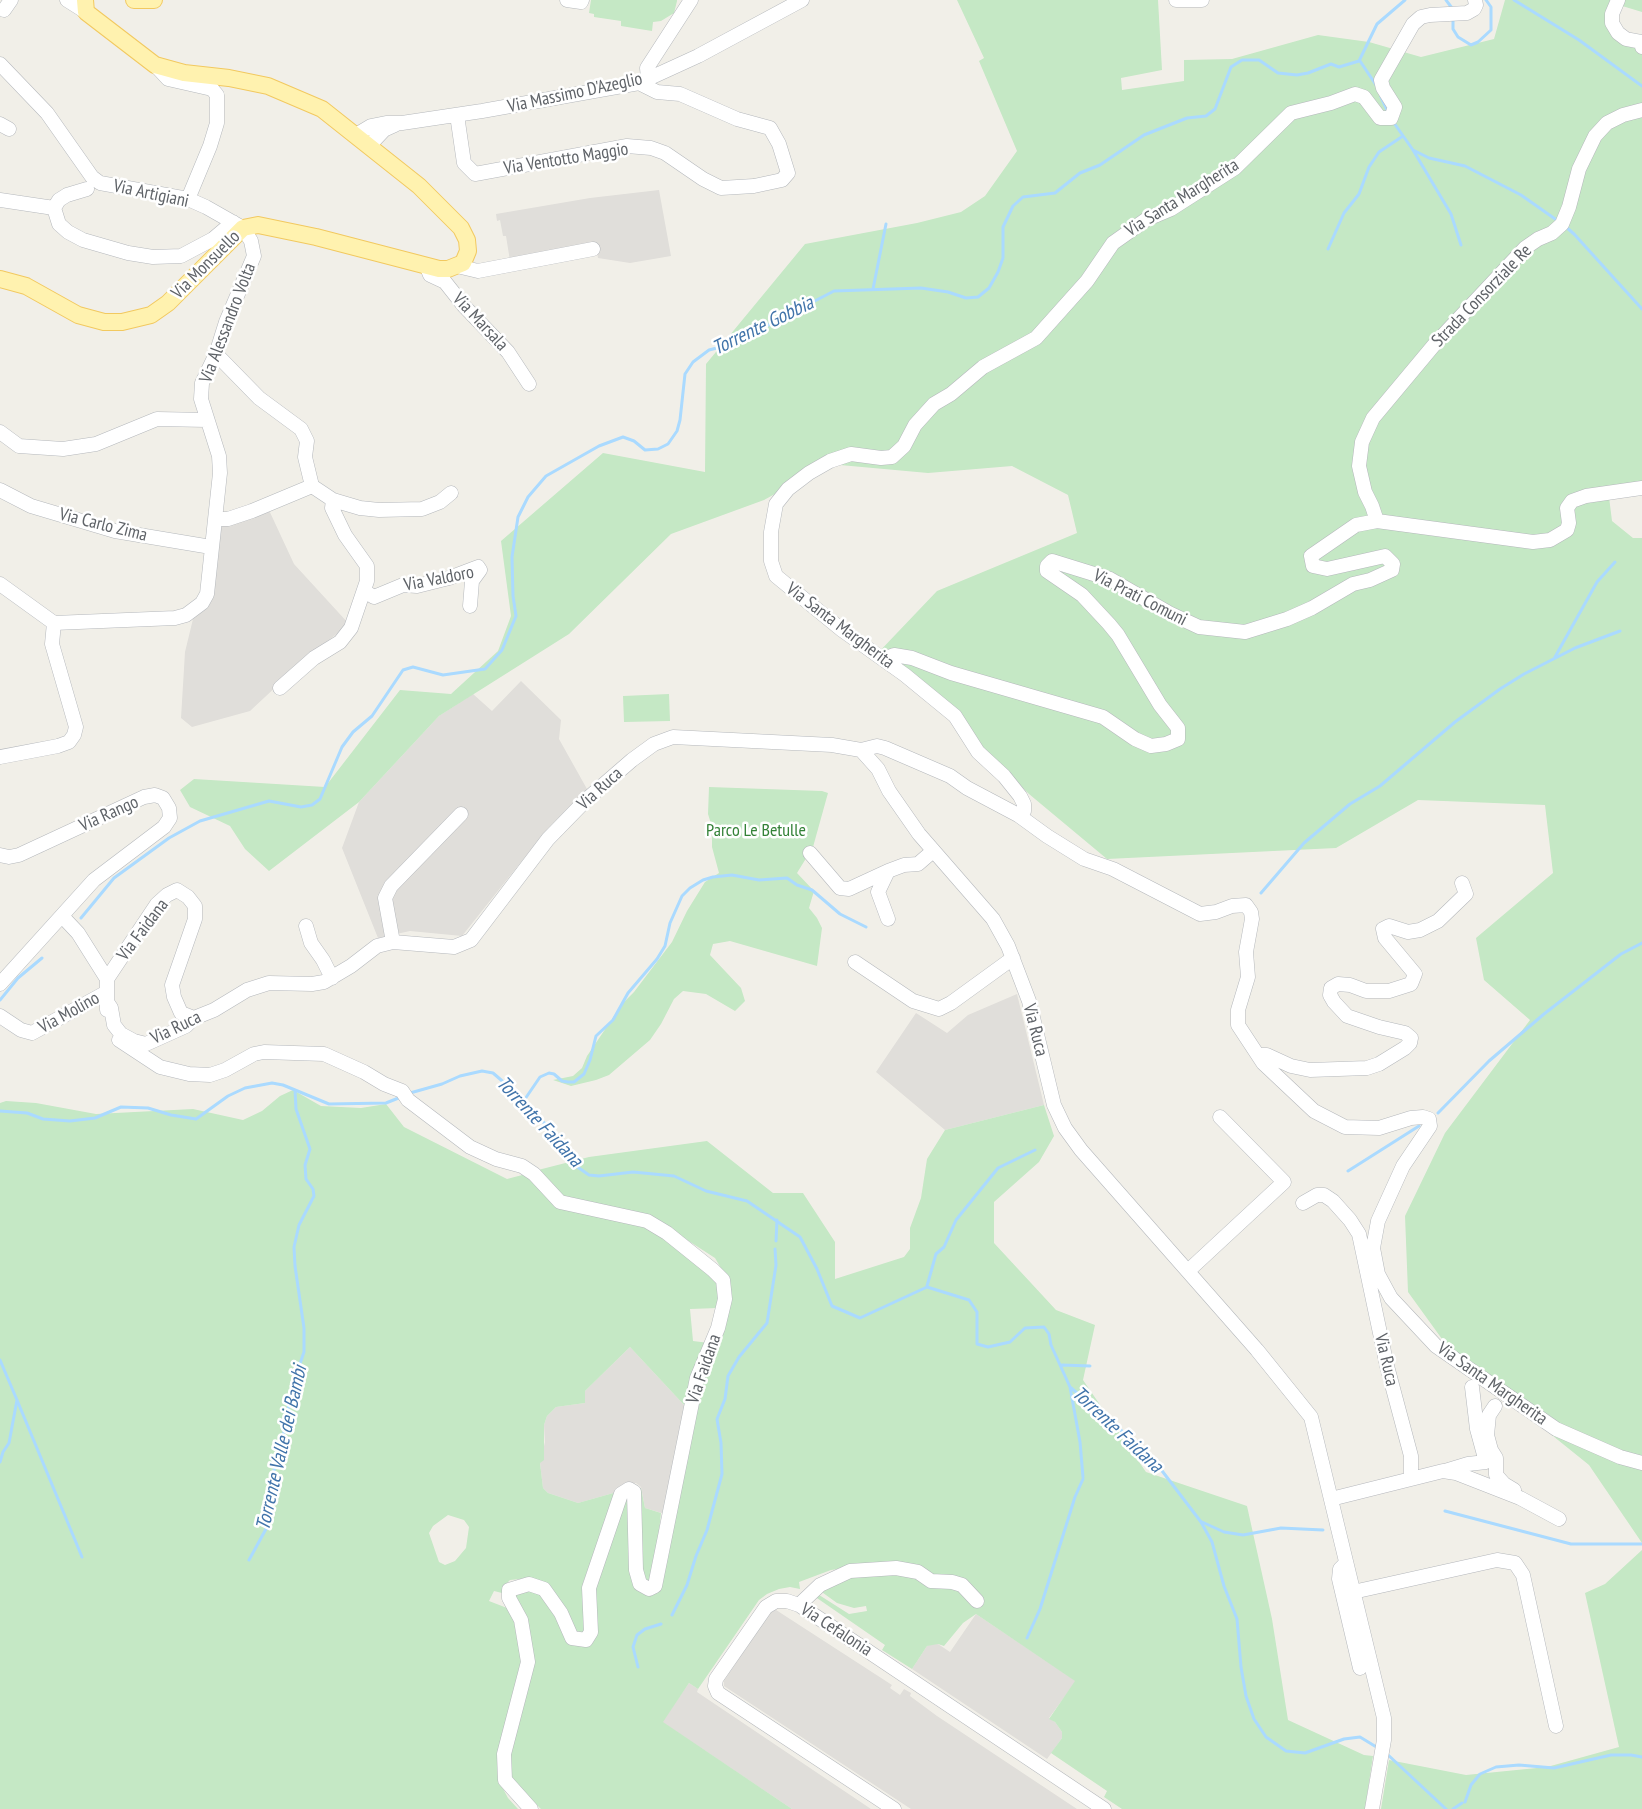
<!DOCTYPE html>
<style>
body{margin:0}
canvas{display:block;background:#f1efe8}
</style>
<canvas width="1642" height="1809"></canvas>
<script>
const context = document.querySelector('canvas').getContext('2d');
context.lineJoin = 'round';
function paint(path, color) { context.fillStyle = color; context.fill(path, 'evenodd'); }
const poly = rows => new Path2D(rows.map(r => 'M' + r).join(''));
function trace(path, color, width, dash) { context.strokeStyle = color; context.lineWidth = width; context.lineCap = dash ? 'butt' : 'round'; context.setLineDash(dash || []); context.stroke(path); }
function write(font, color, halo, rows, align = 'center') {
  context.font = font + ' "PT Sans Narrow",sans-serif'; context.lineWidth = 5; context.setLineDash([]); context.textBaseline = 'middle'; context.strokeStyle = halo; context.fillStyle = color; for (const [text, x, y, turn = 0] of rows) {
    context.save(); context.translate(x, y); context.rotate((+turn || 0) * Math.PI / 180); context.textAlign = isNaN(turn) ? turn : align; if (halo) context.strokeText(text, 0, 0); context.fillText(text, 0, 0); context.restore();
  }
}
paint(poly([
 [659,190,671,256,630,263,598,258,596,247,510,261,506,236,503,236,500,220,497,221,496,214,590,198],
 [268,508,294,564,349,624,309,656,250,711,192,727,181,718,185,652,193,619,210,604,219,523],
 [521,681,561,720,559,739,587,789,548,828,462,936,410,931,378,938,342,848,359,802,439,716,473,694,492,711],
 [1017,994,1044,1105,945,1130,876,1072,916,1013,947,1033,968,1015],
 [630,1347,685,1406,665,1514,645,1508,641,1487,636,1483,625,1484,617,1492,578,1503,548,1493,543,1488,540,1463,545,1442,544,1425,547,1416,556,1407,585,1403,585,1391],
 [773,1608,892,1685,890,1688,900,1695,904,1689,911,1693,910,1696,937,1716,1077,1809,911,1809,730,1690,724,1686,724,1681],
 [976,1614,1076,1681,1049,1718,1055,1722,1062,1732,1062,1738,1047,1759,912,1669,927,1646,933,1644,938,1644,950,1652],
 [689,1683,698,1689,697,1692,871,1809,792,1809,662,1722]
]), '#e0deda');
paint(poly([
 [591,0,677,0,677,1,674,13,661,21,653,22,652,31,621,26,621,21,594,17,594,14,589,13],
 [957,0,1158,0,1162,70,1121,78,1122,90,1184,81,1184,60,1232,59,1318,35,1369,42,1421,57,1494,39,1505,0,1642,0,1642,12,1619,5,1619,31,1642,37,1642,494,1609,497,1612,521,1633,538,1642,538,1642,1543,1589,1465,1455,1357,1408,1292,1405,1216,1445,1133,1530,1020,1484,980,1476,938,1553,873,1545,805,1418,800,1336,848,1107,859,1029,794,934,701,876,655,937,591,1077,533,1068,495,1012,466,928,473,829,464,764,500,671,534,569,634,439,716,359,802,269,871,245,849,230,826,190,807,180,790,194,779,325,787,400,690,451,694,498,651,511,616,501,541,603,453,705,472,706,364,805,244,917,223,961,212,985,196,1017,151,979,61,984,58],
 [669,694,670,721,624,722,623,696],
 [709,787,822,791,828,793,813,847,797,873,814,891,809,908,817,918,822,928,817,966,730,941,713,944,710,955,741,988,745,1001,735,1011,706,994,683,991,674,999,661,1024,650,1040,609,1075,596,1080,571,1086,553,1080,573,1076,582,1068,587,1056,623,1003,634,992,672,942,687,911,705,882,719,873,712,847,712,827,708,814],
 [293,1090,321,1106,361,1108,386,1104,404,1127,507,1179,526,1174,555,1207,630,1221,647,1226,715,1278,721,1290,718,1308,690,1309,693,1341,709,1343,691,1375,685,1406,630,1347,585,1391,585,1403,556,1407,547,1416,544,1425,544,1460,540,1463,543,1488,548,1493,578,1503,617,1492,583,1583,588,1621,587,1634,576,1636,546,1585,530,1578,510,1580,503,1587,502,1593,494,1591,489,1601,507,1608,514,1621,521,1661,499,1753,500,1783,508,1798,518,1809,0,1809,0,1103,6,1101,36,1103,96,1114,193,1109,243,1120,262,1111,280,1096],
 [448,1515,464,1520,469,1527,466,1548,455,1561,445,1565,439,1562,429,1533,433,1526],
 [1044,1105,1054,1136,1039,1162,994,1202,994,1243,1056,1310,1095,1325,1083,1380,1146,1472,1247,1506,1272,1619,1288,1720,1364,1755,1373,1756,1365,1809,1122,1809,1104,1797,1107,1791,1051,1753,1062,1738,1062,1732,1055,1722,1049,1719,1075,1681,976,1614,963,1623,944,1646,938,1644,927,1646,912,1669,882,1650,885,1645,814,1596,816,1593,849,1614,867,1611,866,1606,854,1608,837,1603,819,1590,835,1581,879,1572,952,1584,967,1594,981,1608,980,1599,972,1591,965,1578,938,1578,859,1566,831,1570,799,1582,800,1589,790,1587,779,1589,767,1594,759,1600,698,1689,689,1683,663,1722,792,1809,541,1809,510,1779,508,1755,532,1661,513,1598,517,1590,541,1592,583,1644,595,1591,624,1496,630,1494,632,1571,648,1593,728,1280,715,1258,650,1216,561,1197,538,1170,589,1157,707,1141,773,1193,803,1193,835,1242,835,1279,904,1257,910,1249,910,1228,921,1198,927,1159,945,1130],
 [641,1488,645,1508,661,1513,654,1580,649,1583,643,1580,637,1492],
 [1642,1550,1642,1809,1381,1809,1389,1760,1466,1775,1547,1767,1619,1747,1585,1593,1605,1584]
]), '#c5e8c5');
trace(poly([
 [1446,0,1452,8],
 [1514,0,1579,40,1642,86],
 [1453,17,1453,29,1458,37,1471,45,1478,42,1491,30,1491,7,1486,0],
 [1360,61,1376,85],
 [1381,97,1388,112],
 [1394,123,1413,150,1451,214,1461,245],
 [1413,150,1429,158,1465,166,1521,195,1558,221],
 [1566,227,1574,234,1642,309],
 [1328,249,1344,213,1359,194,1369,167,1379,152,1403,136],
 [873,289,886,224],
 [1555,657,1597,582,1615,562],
 [1261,893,1304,843,1350,804,1380,786,1455,722,1500,689,1524,674,1575,648,1620,631],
 [81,918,114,878,169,838,200,821,269,801,301,807,312,805,320,799,342,747,353,732,372,716,403,670,413,667,443,675,485,669,502,650,516,616,513,596,512,557,518,517,528,497,546,476,599,446,623,437,634,441,645,450,658,449,668,444,677,431,680,420,685,374,693,362,709,350,732,344,834,291,921,288,948,292,966,298,978,297,989,288,998,272,1003,258,1003,227,1013,206,1023,197,1055,193,1080,173,1100,165,1144,135,1187,118,1206,116,1215,109,1231,67,1242,60,1259,60,1278,73,1297,75,1308,73,1331,64,1339,67,1359,61,1377,24,1405,0],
 [0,1000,18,978,42,958],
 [410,1093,442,1084,460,1076,482,1071,493,1073,522,1098,529,1110,549,1127,576,1166,589,1175,599,1176,633,1172,674,1176,706,1191,747,1201,800,1237,817,1269,832,1306,860,1318,927,1287,969,1300,977,1312,977,1344,988,1347,1010,1342,1025,1328,1044,1327,1049,1334,1051,1345,1070,1387,1150,1455,1201,1522,1212,1542,1224,1586,1237,1619,1241,1667,1246,1696,1254,1719,1266,1737,1286,1751,1305,1753,1344,1739,1360,1737,1378,1748],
 [522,1098,525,1099,540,1077,549,1073,554,1074,562,1081,568,1082,574,1082,584,1074,590,1060,596,1036,613,1020,628,993,657,959,665,946,670,923,682,896,690,888,703,880,713,877,732,875,759,880,787,878,797,885,812,890,840,914,866,927],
 [0,1111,27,1113,43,1119,70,1121,95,1118,121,1107,148,1108,171,1115,196,1119,228,1096,245,1088,272,1083,283,1085,329,1104,386,1103,401,1097],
 [1438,1113,1489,1061,1544,1014,1621,954,1642,943],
 [1348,1171,1419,1126],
 [776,1241,777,1220],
 [927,1286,936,1254,944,1247,956,1220,998,1168,1035,1150],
 [0,1360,17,1400,9,1443,3,1452,0,1462],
 [1062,1365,1090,1366],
 [1070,1387,1080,1442,1083,1477],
 [17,1400,82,1557],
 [1445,1511,1571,1544,1642,1544],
 [1202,1522,1224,1532,1243,1535,1281,1528,1323,1530],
 [249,1560,266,1529,269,1486,281,1448,292,1387,304,1352,304,1328,295,1266,294,1247,299,1225,314,1196,313,1189,306,1179,305,1165,310,1149,296,1109,295,1090],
 [672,1615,687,1585,696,1556,707,1530,722,1474,721,1443,717,1419,725,1399,728,1376,739,1357,767,1323,776,1265,775,1249],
 [1027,1638,1040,1609,1075,1497,1083,1479],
 [638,1667,633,1647,637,1635,645,1629,661,1624],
 [1386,1753,1446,1809],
 [1465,1802,1471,1785,1480,1774,1496,1767,1519,1765,1554,1768,1611,1755,1631,1755,1642,1757],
 [1453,1809,1462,1803]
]), '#aadaff', 3);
const minor = poly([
 [67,0,86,12],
 [567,0,581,2,582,0],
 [1176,0,1202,0],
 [1618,0,1612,14,1612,23,1618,33,1626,39,1641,42,1642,47],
 [4,10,11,0],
 [0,64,47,113,92,177,100,183,188,199,206,207,243,228,251,241,254,256,226,322,216,354,202,383,201,399,219,456,220,473,207,594,202,603,186,615,175,618,54,623],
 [155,65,168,79,212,89,217,95,217,123,210,146,188,199],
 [648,78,647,68,691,0],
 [457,115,464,163,475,174,627,146,651,148,665,153,703,179,721,188,754,186,782,180,788,173,779,144,770,128,737,119,680,94,657,92,639,83],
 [0,124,9,129],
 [356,135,371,126,386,123,402,123,482,111,639,83,698,56,802,0],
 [369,146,384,130,395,125],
 [87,189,67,195,59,200,54,208,59,224,68,232,83,240,128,253,153,257,181,256,213,239,233,222],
 [0,200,54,208],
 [426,265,430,275,445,282,464,306,508,352,529,384],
 [457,266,478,271,593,249],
 [216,354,259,398,301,429,307,441,305,457,312,486,333,500,332,508,345,535,367,566,367,581,351,628,340,642,314,658,280,688],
 [0,432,19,446,63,449,96,444,157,419,207,420],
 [0,490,31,506,115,531,211,547],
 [333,500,360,508,379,510,422,509,440,502,451,493],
 [215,519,228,519,252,511,312,486],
 [1377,521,1372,506,1365,492,1359,466,1362,442,1373,418,1434,345,1525,248,1538,239,1552,233,1562,224,1569,207,1579,169,1595,136,1607,123,1623,115,1642,110],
 [0,584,54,623,52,644,76,727,74,735,69,742,58,746,0,757],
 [364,591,374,597,403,585,417,586,449,578,478,567,480,570,472,581,470,606],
 [888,663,889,657,894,655,912,658,951,673,1103,717,1135,739,1151,746,1166,744,1178,739,1178,728,1160,705,1118,635,1109,624,1082,595,1047,571,1047,566,1052,561,1110,579,1169,613,1199,627,1245,632,1287,619,1312,608,1353,584,1370,580,1392,570,1393,564,1385,556,1327,569,1313,566,1311,556,1356,525,1377,521,1533,542,1550,540,1567,530,1569,523,1567,508,1572,501,1586,496,1642,488],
 [861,750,877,746,885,748,950,776,967,788,1018,815,1047,836,1084,859,1113,869,1200,914,1216,912,1232,906,1246,905,1251,912,1252,919,1246,952,1248,977,1238,1010,1238,1025,1263,1063,1314,1111,1345,1127,1379,1128,1411,1118,1423,1117,1429,1119,1430,1126,1403,1166,1378,1221,1373,1248,1378,1274,1391,1298,1436,1346,1556,1429,1620,1457,1642,1463],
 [1018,815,1024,811,1024,804,1020,796,1004,776,978,752,955,716,905,675,842,630,776,576,771,561,771,532,776,504,788,489,809,473,830,461,851,454,881,458,892,457,904,446,915,425,934,404,951,394,983,367,1036,338,1087,281,1113,243,1147,219,1171,209,1235,168,1291,113,1331,103,1355,94,1364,97,1380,118,1391,118,1395,107,1383,88,1381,80,1413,24,1421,17,1430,15,1467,13,1474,9,1476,5,1475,0],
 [810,853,840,888,849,889,888,871],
 [0,855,9,857,19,855,144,797,155,795,163,798,169,808,170,818,164,827,94,880,0,984],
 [62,916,78,933,107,979,107,1010],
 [888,919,878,892,888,871,904,865,918,864,933,851],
 [306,926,311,943,323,960,332,978],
 [393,942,385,898,391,886,461,814],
 [855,962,913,1001,939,1009,951,1003,1013,958],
 [107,979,157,904,167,895,177,890,188,897,195,906,195,919,172,985,174,997,181,1013,194,1018],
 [107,1002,111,1008,114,1025,121,1034,134,1041,146,1044,186,1026,194,1018,214,1010,247,990,269,983,312,984,324,982,351,966,377,946,393,942,454,947,471,940,548,839,587,799,632,760,654,744,673,737,832,745,861,750,878,769,889,791,919,834,993,919,1008,946,1029,1001,1054,1105,1065,1128,1081,1150,1257,1350,1311,1417,1384,1718,1384,1740,1372,1809],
 [0,1016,21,1030,32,1033,107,992],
 [119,1040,160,1067,189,1074,210,1075,225,1070,254,1054,264,1052,324,1054,364,1072,384,1084,402,1091,408,1100,470,1147,496,1159,522,1166,534,1174,560,1202,647,1221,667,1233,713,1270,723,1280,725,1299,718,1328,697,1378,655,1586,649,1589,640,1584,636,1570,634,1492,629,1489,621,1494,589,1588,591,1632,586,1640,572,1638,561,1613,544,1589,529,1584,509,1590,509,1598,521,1620,528,1662,504,1754,505,1780,531,1809],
 [1259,1055,1267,1055,1291,1066,1310,1070,1367,1068,1379,1064,1405,1048,1410,1043,1411,1038,1405,1033,1379,1027,1347,1016,1334,1002,1330,995,1331,988,1338,984,1350,985,1366,991,1389,991,1411,984,1415,974,1385,938,1383,929,1389,926,1408,932,1420,930,1438,921,1466,894,1462,883],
 [1303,1203,1317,1195,1324,1195,1333,1201,1350,1220,1359,1234,1387,1366,1411,1456,1411,1479,1331,1499],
 [1188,1271,1284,1182,1220,1117],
 [1495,1406,1489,1415,1487,1435,1491,1450,1496,1458,1496,1475,1504,1484,1514,1490],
 [1445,1471,1468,1464,1486,1462,1477,1429,1472,1387],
 [1411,1479,1443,1471,1456,1473,1520,1498,1559,1519],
 [1346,1563,1340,1569,1339,1579,1360,1668],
 [1353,1592,1497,1560,1515,1563,1523,1575,1556,1726],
 [799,1605,820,1585,850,1571,896,1568,918,1572,931,1581,952,1582,962,1585,977,1601],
 [894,1809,718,1693,715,1686,716,1679,766,1607,776,1601,787,1601,799,1605,1104,1809]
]);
const major = poly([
 [134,0,154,0],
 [0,279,26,286,78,315,104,322,122,322,151,315,168,303,243,228,258,225,316,237,439,269,448,269,463,263,468,251,467,240,461,228,419,186,322,109,268,86,229,78,184,73,155,65,86,12,85,0]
]);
trace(minor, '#b5b8bc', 15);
trace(major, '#f2c960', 18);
trace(minor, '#fff', 14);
trace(major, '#fff2af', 16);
write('18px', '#5f6368', '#fff', [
 ["Via Massimo D'Azeglio",575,93,-12],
 ["Via Ventotto Maggio",566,159,-9],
 ["Via Artigiani",151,194,12],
 ["Via Santa Margherita",1182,198,-32],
 ["Via Monsuello",206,265,-45],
 ["Strada Consorziale Re",1482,296,-46],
 ["Via Marsala",480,322,47],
 ["Via Alessandro Volta",228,323,-69],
 ["Via Carlo Zima",103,525,14],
 ["Via Valdoro",439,579,-11],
 ["Via Prati Comuni",1140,598,27],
 ["Via Santa Margherita",840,626,37],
 ["Via Ruca",600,789,-42],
 ["Via Rango",109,814,-24],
 ["Via Faidana",143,930,-53],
 ["Via Molino",69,1013,-29],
 ["Via Ruca",176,1028,-26],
 ["Via Ruca",1035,1030,76],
 ["Via Ruca",1386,1360,77],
 ["Via Faidana",704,1369,-71],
 ["Via Santa Margherita",1492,1384,35],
 ["Via Cefalonia",836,1630,33]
]);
write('18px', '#348238', '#fff', [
 ["Parco Le Betulle",756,831]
]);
write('italic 20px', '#4174aa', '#fff', [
 ["Torrente Gobbia",763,326,-26],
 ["Torrente Faidana",539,1122,47],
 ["Torrente Faidana",1117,1430,43],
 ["Torrente Valle dei Bambi",282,1448,-77]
]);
</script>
